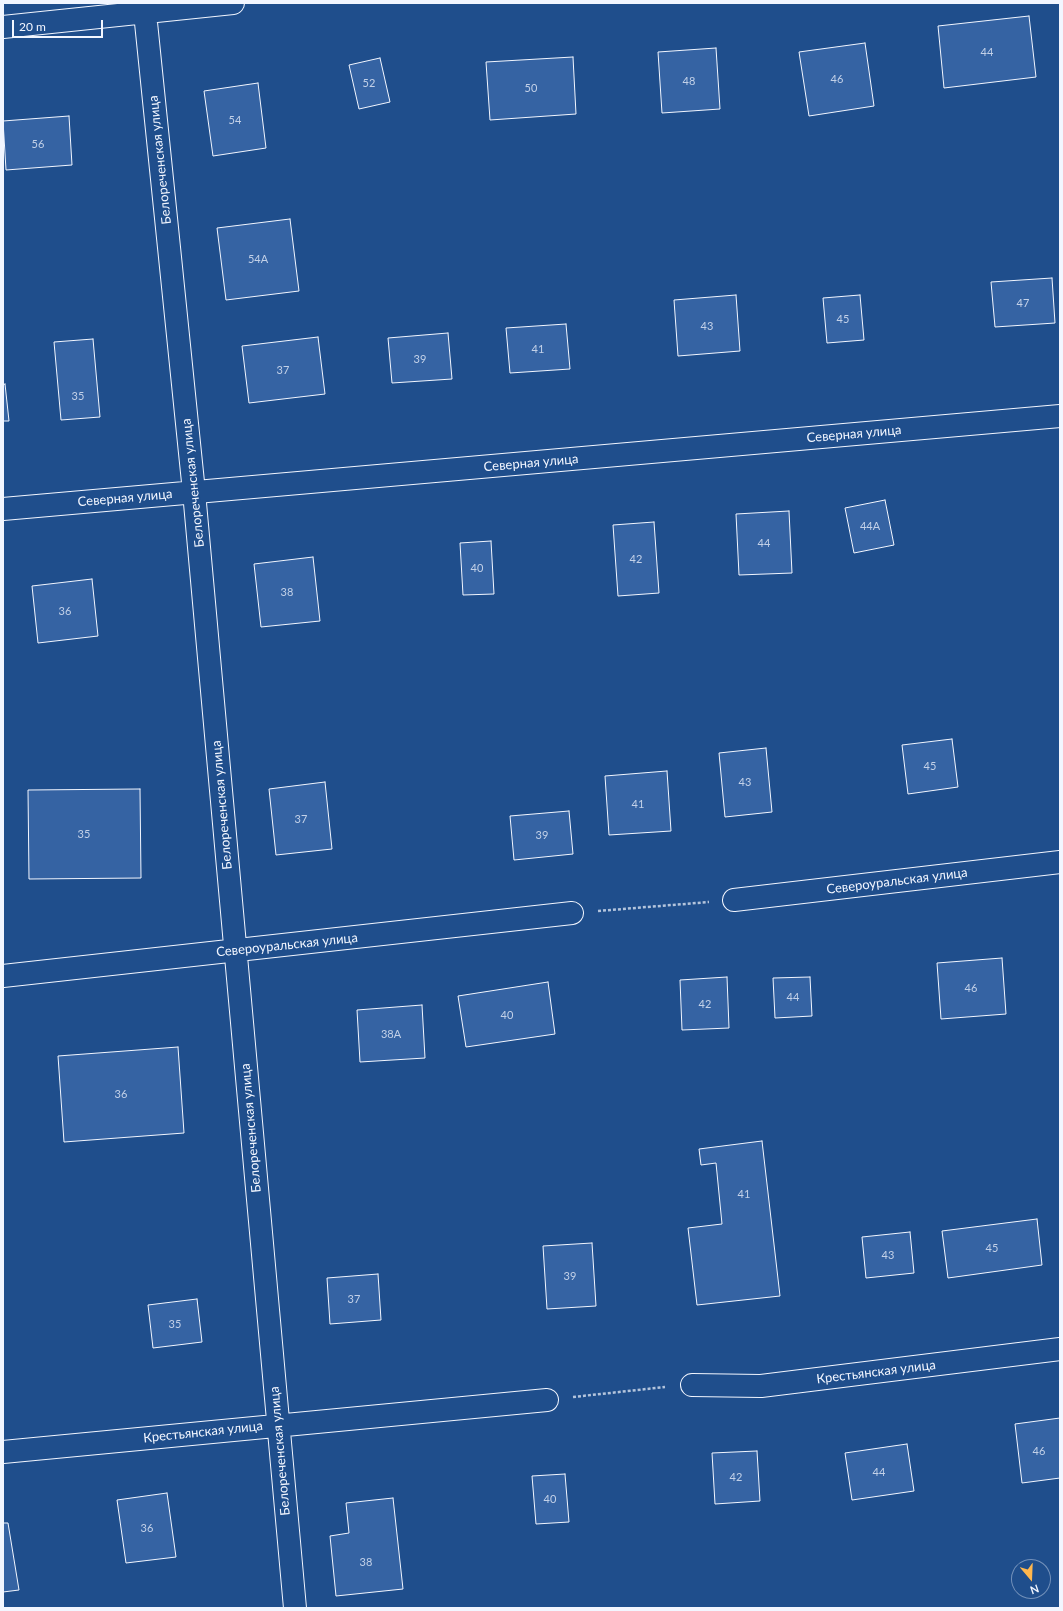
<!DOCTYPE html>
<meta charset="utf-8">
<style>
body{margin:0}
#map{position:relative;width:1063px;height:1611px;overflow:hidden;background:#1f4e8c;font-family:Lato,sans-serif}
canvas{display:block}
.frame{position:absolute;inset:0;border:4px solid #f2f6ff;pointer-events:none}
.north{position:absolute;left:1011px;top:1559px;width:40px;height:40px;box-sizing:border-box;background:#1f4e8c;border:1px solid #7391ba;border-radius:50%;rotate:161deg;font-size:11px;font-weight:700;line-height:16px;text-align:center;color:#f2f6ff}
.north::after{content:'';display:block;margin:auto;width:14px;height:18px;background:#ffb74d;clip-path:polygon(50% 0,100% 100%,50% 72%,0 100%)}
.scale{position:absolute;left:12px;top:20px;width:91px;height:18px;box-sizing:border-box;border:2px solid #f2f6ff;border-top:0;padding-left:5px;font-size:12px;line-height:14px;white-space:nowrap;color:#f2f6ff;-webkit-text-stroke:3px #1f4e8c;paint-order:stroke}
</style>
<div id="map">
<canvas width="1063" height="1611"></canvas>
<div class="frame"></div>
<div class="north">N</div>
<div class="scale">20 m</div>
</div>
<script>
const context = document.querySelector('canvas').getContext('2d');
context.lineJoin = 'round';
function paint(path, color) { context.fillStyle = color; context.fill(path, 'evenodd'); }
const poly = rows => new Path2D(rows.map(r => 'M' + r).join(''));
function trace(path, color, width, dash) { context.strokeStyle = color; context.lineWidth = width; context.lineCap = dash ? 'butt' : 'round'; context.setLineDash(dash || []); context.stroke(path); }
function write(font, color, halo, rows, align = 'center') {
  context.font = font + ' Lato,sans-serif'; context.lineWidth = 3; context.setLineDash([]); context.textBaseline = 'middle'; context.strokeStyle = halo; context.fillStyle = color; for (const [text, x, y, turn = 0] of rows) {
    context.save(); context.translate(x, y); context.rotate((+turn || 0) * Math.PI / 180); context.textAlign = isNaN(turn) ? turn : align; if (halo) context.strokeText(text, 0, 0); context.fillText(text, 0, 0); context.restore();
  }
}
const building = poly([
 [1029,16,1036,77,944,88,938,26,1029,16],
 [865,43,874,106,809,116,799,52,865,43],
 [716,48,720,109,662,113,658,52,716,48],
 [573,57,576,114,490,120,486,62,573,57],
 [380,58,390,102,359,109,349,65,380,58],
 [258,83,266,148,213,156,204,91,258,83],
 [69,116,72,165,6,170,3,121,69,116],
 [290,219,299,291,226,300,217,228,290,219],
 [1052,278,1055,323,995,327,991,282,1052,278],
 [736,295,740,351,678,356,674,300,736,295],
 [860,295,864,340,827,343,823,298,860,295],
 [566,324,570,369,510,373,506,328,566,324],
 [448,333,452,379,392,383,388,338,448,333],
 [318,337,325,394,249,403,242,346,318,337],
 [93,339,100,417,61,420,54,342,93,339],
 [5,384,9,421,3,421,3,385,5,384],
 [885,500,894,545,854,553,845,508,885,500],
 [789,511,792,573,739,575,736,514,789,511],
 [654,522,659,593,618,596,613,525,654,522],
 [491,541,494,594,463,595,460,543,491,541],
 [313,557,320,621,261,627,254,564,313,557],
 [92,579,98,636,38,643,32,586,92,579],
 [952,739,958,787,908,794,902,745,952,739],
 [766,748,772,812,725,817,719,753,766,748],
 [667,771,671,831,609,835,605,776,667,771],
 [325,782,332,849,276,855,269,789,325,782],
 [140,789,141,878,29,879,28,790,140,789],
 [569,811,573,854,514,860,510,816,569,811],
 [1002,958,1006,1014,941,1019,937,963,1002,958],
 [727,977,729,1028,682,1030,680,980,727,977],
 [810,977,812,1016,775,1018,773,978,810,977],
 [548,982,555,1034,466,1047,458,996,548,982],
 [422,1005,425,1058,360,1062,357,1010,422,1005],
 [178,1047,184,1133,64,1142,58,1056,178,1047],
 [762,1141,780,1296,697,1305,688,1228,722,1224,716,1163,701,1165,699,1149,762,1141],
 [1037,1219,1042,1265,948,1278,942,1231,1037,1219],
 [910,1232,914,1273,866,1278,862,1237,910,1232],
 [592,1243,596,1306,547,1309,543,1246,592,1243],
 [378,1274,381,1320,330,1324,327,1278,378,1274],
 [197,1299,202,1342,153,1348,148,1305,197,1299],
 [1060,1418,1060,1478,1022,1483,1015,1424,1060,1418],
 [907,1444,914,1491,852,1500,845,1453,907,1444],
 [757,1451,760,1501,715,1504,712,1453,757,1451],
 [565,1474,569,1522,536,1524,532,1476,565,1474],
 [167,1493,176,1557,126,1563,117,1500,167,1493],
 [393,1498,403,1589,336,1596,330,1536,349,1533,346,1503,393,1498],
 [3,1523,8,1523,19,1590,3,1592,3,1523]
]);
paint(building, '#3563a3');
trace(building, '#f2f6ff', 1);
const minor = poly([
 [144,3,194,492,295,1608],
 [3,27,233,3],
 [3,509,1060,416],
 [734,900,1060,862],
 [3,976,572,913],
 [692,1385,761,1386,1060,1349],
 [3,1452,547,1400]
]);
trace(minor, '#f2f6ff', 24);
trace(poly([
 [598,911,709,902],
 [573,1397,665,1387]
]), '#b3c4dc', 2.5, [3, 2]);
trace(minor, '#1f4e8c', 22);
write('11px', '#c3d1e8', null, [
 ["44",987,52],
 ["46",837,79],
 ["48",689,81],
 ["52",369,83],
 ["50",531,88],
 ["54",235,120],
 ["56",38,144],
 ["54А",258,259],
 ["47",1023,303],
 ["45",843,319],
 ["43",707,326],
 ["41",538,349],
 ["39",420,359],
 ["37",283,370],
 ["35",78,396],
 ["44А",870,526],
 ["44",764,543],
 ["42",636,559],
 ["40",477,568],
 ["38",287,592],
 ["36",65,611],
 ["45",930,766],
 ["43",745,782],
 ["41",638,804],
 ["37",301,819],
 ["35",84,834],
 ["39",542,835],
 ["46",971,988],
 ["44",793,997],
 ["42",705,1004],
 ["40",507,1015],
 ["38А",391,1034],
 ["36",121,1094],
 ["41",744,1194],
 ["45",992,1248],
 ["43",888,1255],
 ["39",570,1276],
 ["37",354,1299],
 ["35",175,1324],
 ["46",1039,1451],
 ["44",879,1472],
 ["42",736,1477],
 ["40",550,1499],
 ["36",147,1528],
 ["38",366,1562]
]);
write('13px', '#f2f6ff', '#1f4e8c', [
 ["Белореченская улица",160,160,-96],
 ["Северная улица",854,434,-5],
 ["Северная улица",531,463,-5],
 ["Белореченская улица",193,483,-96],
 ["Северная улица",125,498,-5],
 ["Белореченская улица",222,805,-95],
 ["Североуральская улица",897,881,-7],
 ["Североуральская улица",287,945,-6],
 ["Белореченская улица",251,1128,-95],
 ["Крестьянская улица",876,1372,-7],
 ["Крестьянская улица",203,1432,-6],
 ["Белореченская улица",280,1451,-95]
]);
</script>
